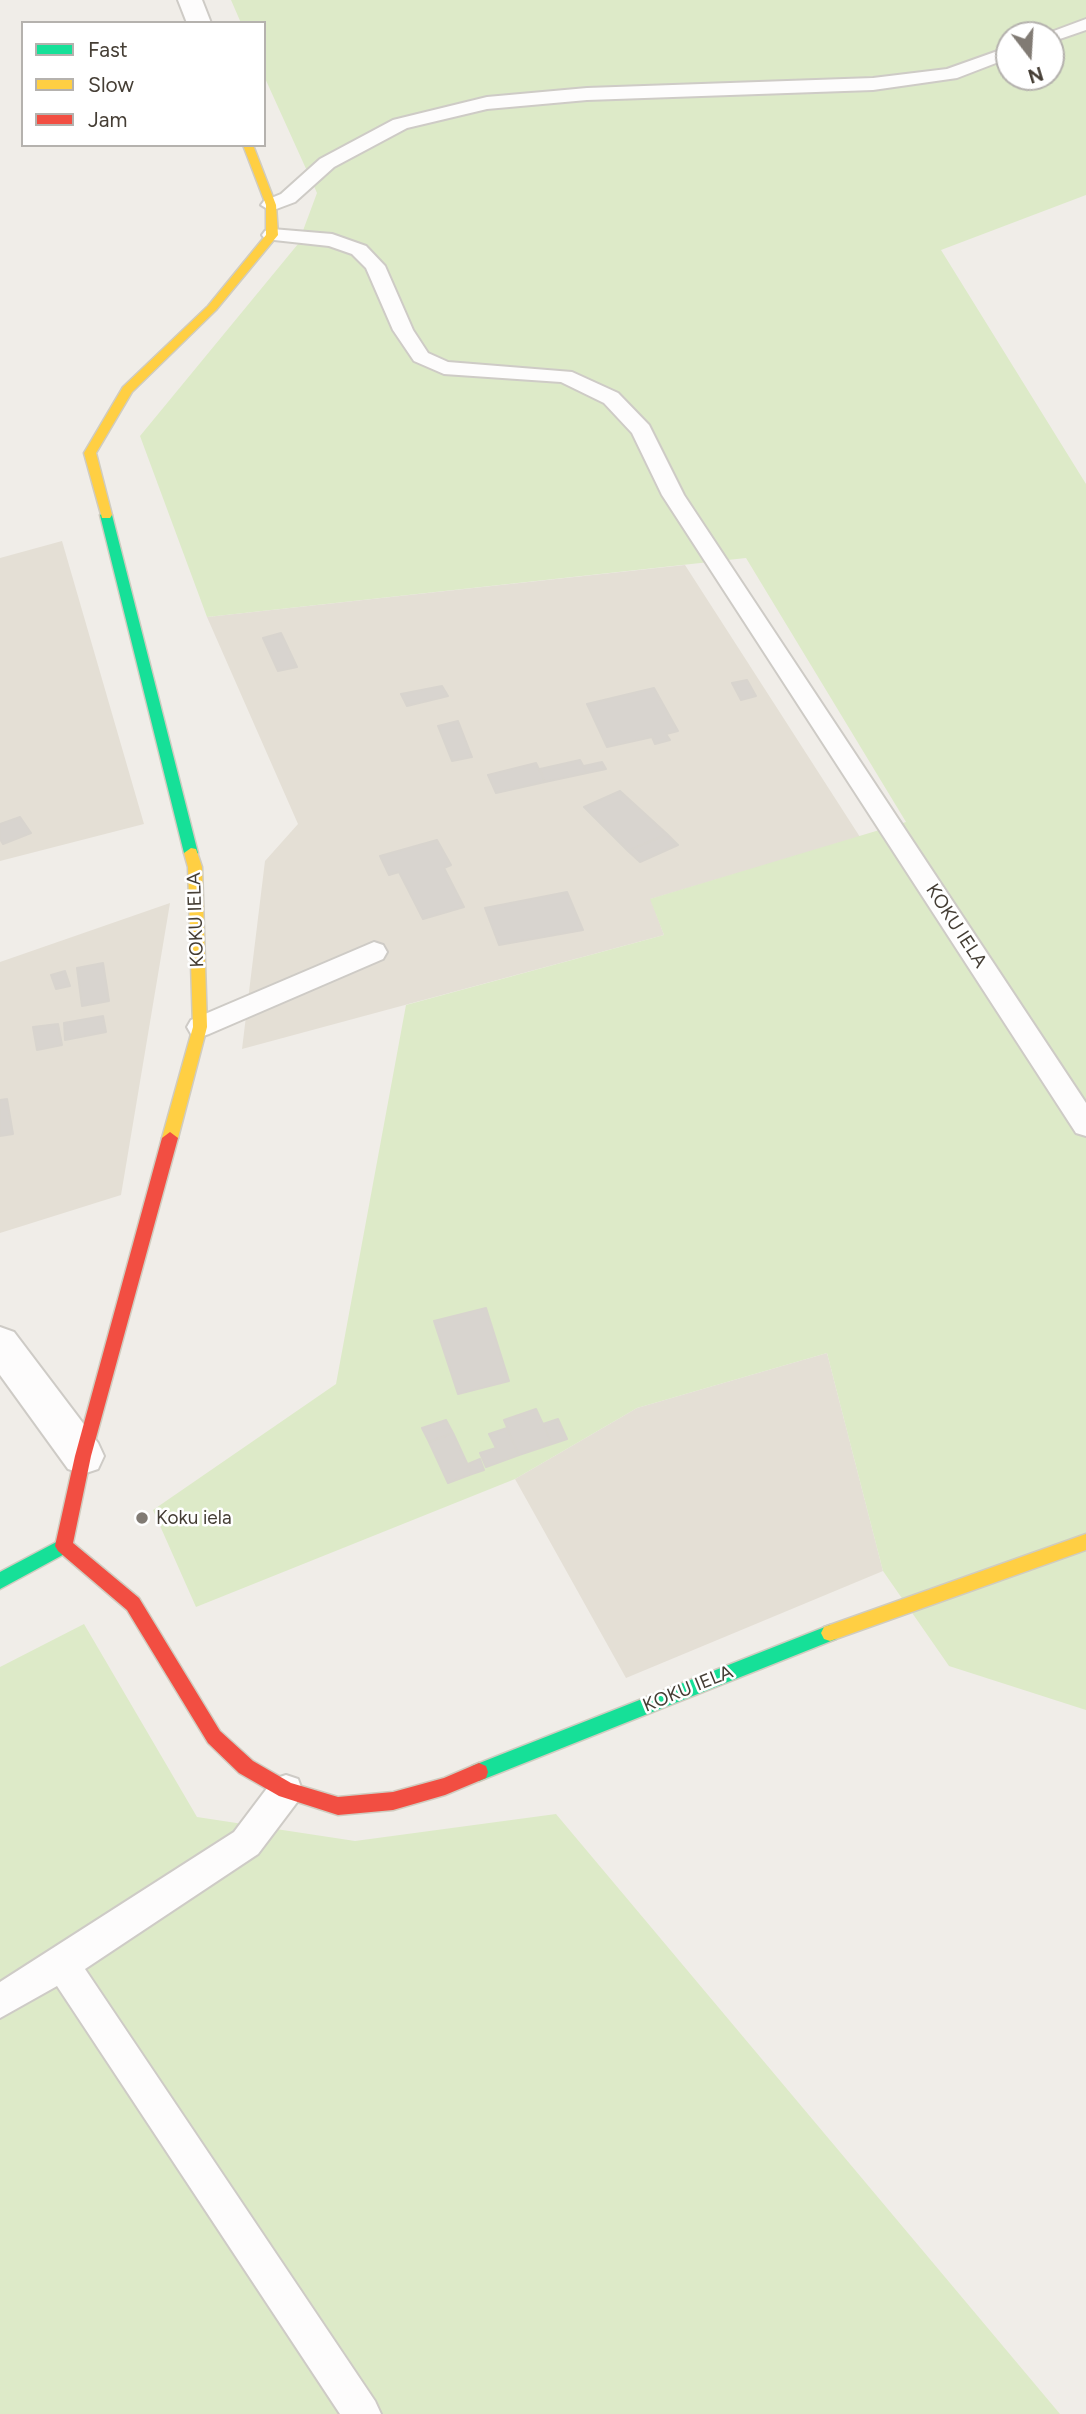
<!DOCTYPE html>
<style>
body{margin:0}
#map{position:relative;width:1086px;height:2414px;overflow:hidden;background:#f0ede8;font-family:Figtree,sans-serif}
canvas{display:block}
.legend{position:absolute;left:21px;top:21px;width:245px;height:126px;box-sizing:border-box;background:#fff;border:2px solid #b5b2ae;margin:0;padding:9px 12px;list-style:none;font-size:21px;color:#453e35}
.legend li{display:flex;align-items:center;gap:14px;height:35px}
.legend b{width:35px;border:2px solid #b5b2ae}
.north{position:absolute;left:995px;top:21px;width:70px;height:70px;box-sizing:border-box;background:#fff;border:2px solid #b5b2ae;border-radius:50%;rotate:163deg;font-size:19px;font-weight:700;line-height:28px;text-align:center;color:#453e35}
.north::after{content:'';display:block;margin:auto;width:24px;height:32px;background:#817b74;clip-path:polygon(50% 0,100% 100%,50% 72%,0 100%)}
</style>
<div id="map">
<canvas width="1086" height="2414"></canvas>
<ul class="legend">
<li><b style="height:9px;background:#16e098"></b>Fast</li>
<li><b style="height:9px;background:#ffcf43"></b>Slow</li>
<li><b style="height:9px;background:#f24e42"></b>Jam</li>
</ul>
<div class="north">N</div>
</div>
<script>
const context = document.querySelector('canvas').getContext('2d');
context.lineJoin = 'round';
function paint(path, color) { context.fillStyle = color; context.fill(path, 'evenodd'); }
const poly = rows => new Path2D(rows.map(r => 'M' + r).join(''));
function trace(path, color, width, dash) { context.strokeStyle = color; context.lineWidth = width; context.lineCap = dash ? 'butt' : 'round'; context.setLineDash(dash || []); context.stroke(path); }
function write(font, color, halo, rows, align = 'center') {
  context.font = font + ' Figtree,sans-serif'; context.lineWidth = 5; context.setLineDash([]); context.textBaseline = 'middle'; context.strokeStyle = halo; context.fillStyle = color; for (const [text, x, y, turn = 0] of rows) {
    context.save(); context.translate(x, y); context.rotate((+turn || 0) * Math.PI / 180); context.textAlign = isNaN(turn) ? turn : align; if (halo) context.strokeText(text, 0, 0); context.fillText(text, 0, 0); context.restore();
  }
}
paint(poly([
 [62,541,144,824,0,861,0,558],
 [685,565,860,837,651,899,664,935,242,1049,265,861,298,824,207,617],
 [170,903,121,1195,0,1233,0,962],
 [827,1353,883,1571,626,1678,515,1479,637,1408]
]), '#e4dfd5');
paint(poly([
 [231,0,1086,0,1086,195,941,250,1086,484,1086,1710,949,1666,883,1571,827,1353,637,1408,515,1479,196,1607,153,1510,336,1384,406,1005,664,935,650,899,906,822,746,558,207,617,140,436,298,244,317,193,264,76,264,23,241,23],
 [1009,35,1051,35,1051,77,1009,77],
 [84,1624,197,1817,355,1841,556,1814,1060,2414,0,2414,0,1667]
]), '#ddeac8');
const building = poly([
 [281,633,297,667,278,671,263,638,281,633],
 [747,680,756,696,741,700,732,683,747,680],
 [442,686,448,696,407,706,401,694,442,686],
 [654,688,678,731,666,734,670,740,655,744,652,737,607,747,587,704,654,688],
 [458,721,472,757,452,761,438,726,458,721],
 [580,760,587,773,545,782,540,769,580,760],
 [602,762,606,769,587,773,584,766,602,762],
 [536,763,545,782,496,793,488,775,536,763],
 [620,791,667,834,628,851,584,807,620,791],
 [20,817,31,833,3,844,0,839,0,824,20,817],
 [667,834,678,845,640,862,628,851,667,834],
 [437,840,451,865,444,868,464,907,423,919,399,872,389,875,380,856,437,840],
 [567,892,583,930,499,945,485,908,567,892],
 [103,963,109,1001,82,1006,77,968,103,963],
 [65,971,70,986,56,989,51,975,65,971],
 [103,1016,106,1032,65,1040,64,1023,103,1016],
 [58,1024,62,1045,37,1050,33,1027,58,1024],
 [7,1099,13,1134,0,1136,0,1100,7,1099],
 [486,1308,509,1381,458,1394,434,1321,486,1308],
 [536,1409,552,1444,519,1455,504,1420,536,1409],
 [558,1419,567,1439,552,1444,543,1424,558,1419],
 [446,1420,453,1433,429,1442,422,1428,446,1420],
 [507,1428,519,1455,486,1467,480,1453,496,1448,489,1434,507,1428],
 [453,1433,472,1474,448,1483,429,1442,453,1433],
 [480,1459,484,1470,472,1474,468,1464,480,1459]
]);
paint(building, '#d8d4cf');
trace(building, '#d8d4ce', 2);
const lane = poly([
 [1086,19,1086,30,1051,42,1051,35,1043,35,1086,19],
 [1009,47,1009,58,957,78,873,90,587,100,487,109,407,128,334,167,295,202,271,211,261,205,264,201,281,194,320,159,393,120,487,97,587,88,873,78,947,69,1009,47],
 [272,229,332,234,366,246,385,266,413,330,428,353,448,362,572,372,618,393,649,425,684,495,1086,1103,1086,1136,1076,1133,662,495,632,433,604,403,561,382,444,374,414,361,393,330,366,268,352,254,329,246,265,239,262,235,265,231,272,229],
 [374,942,383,945,387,952,383,959,209,1034,200,1037,191,1034,187,1027,191,1020,374,942],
 [286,1775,298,1779,302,1790,298,1801,258,1854,85,1969,375,2401,381,2414,340,2414,57,1986,0,2018,0,1982,234,1832,274,1779,286,1775]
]);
const street = poly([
 [178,0,202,0,211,23,187,23,178,0],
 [0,1327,14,1332,98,1443,104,1456,98,1469,83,1474,68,1469,0,1375,0,1327]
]);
const fast = poly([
 [106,511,112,515,198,853,191,858,184,853,100,515,106,511],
 [64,1538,70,1541,73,1546,70,1551,0,1589,0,1572,64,1538],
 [830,1625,836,1627,839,1633,836,1639,479,1781,472,1778,470,1772,472,1766,830,1625]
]);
const slow = poly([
 [243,145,253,145,276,205,278,235,216,310,132,392,96,453,112,515,110,518,102,518,84,453,123,387,208,306,266,235,266,205,243,145],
 [191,848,196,849,202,867,207,1027,178,1138,170,1144,162,1138,193,1027,188,867,184,853,191,848],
 [1086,1534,1086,1550,830,1641,824,1639,821,1633,824,1627,830,1625,1086,1534]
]);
const jam = poly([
 [170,1132,178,1138,91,1456,73,1543,139,1598,220,1731,253,1761,291,1783,338,1797,393,1792,444,1778,479,1763,486,1766,488,1772,486,1778,445,1795,393,1810,338,1815,279,1796,239,1773,208,1743,127,1610,58,1551,55,1546,75,1456,162,1138,170,1132]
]);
trace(lane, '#cecbc6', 4);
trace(street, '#cecbc6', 4);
trace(fast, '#d0ccc0', 3);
trace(slow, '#d0ccc0', 3);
trace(jam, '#d0ccc0', 3);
paint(lane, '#fdfcfc');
paint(street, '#fdfcfc');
paint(fast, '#16e098');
paint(slow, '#ffcf43');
paint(jam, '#f24e42');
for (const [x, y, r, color] of [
 [142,1518,7,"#817b74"]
]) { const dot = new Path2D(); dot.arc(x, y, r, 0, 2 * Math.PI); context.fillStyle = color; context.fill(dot); trace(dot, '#fff', 2.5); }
write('19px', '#453e35', '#fff', [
 ["KOKU IELA",196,920,-92],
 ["KOKU IELA",956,926,57],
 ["KOKU IELA",688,1689,-22]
]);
write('19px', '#453e35', '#fff', [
 ["Koku iela",156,1518]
], 'left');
</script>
